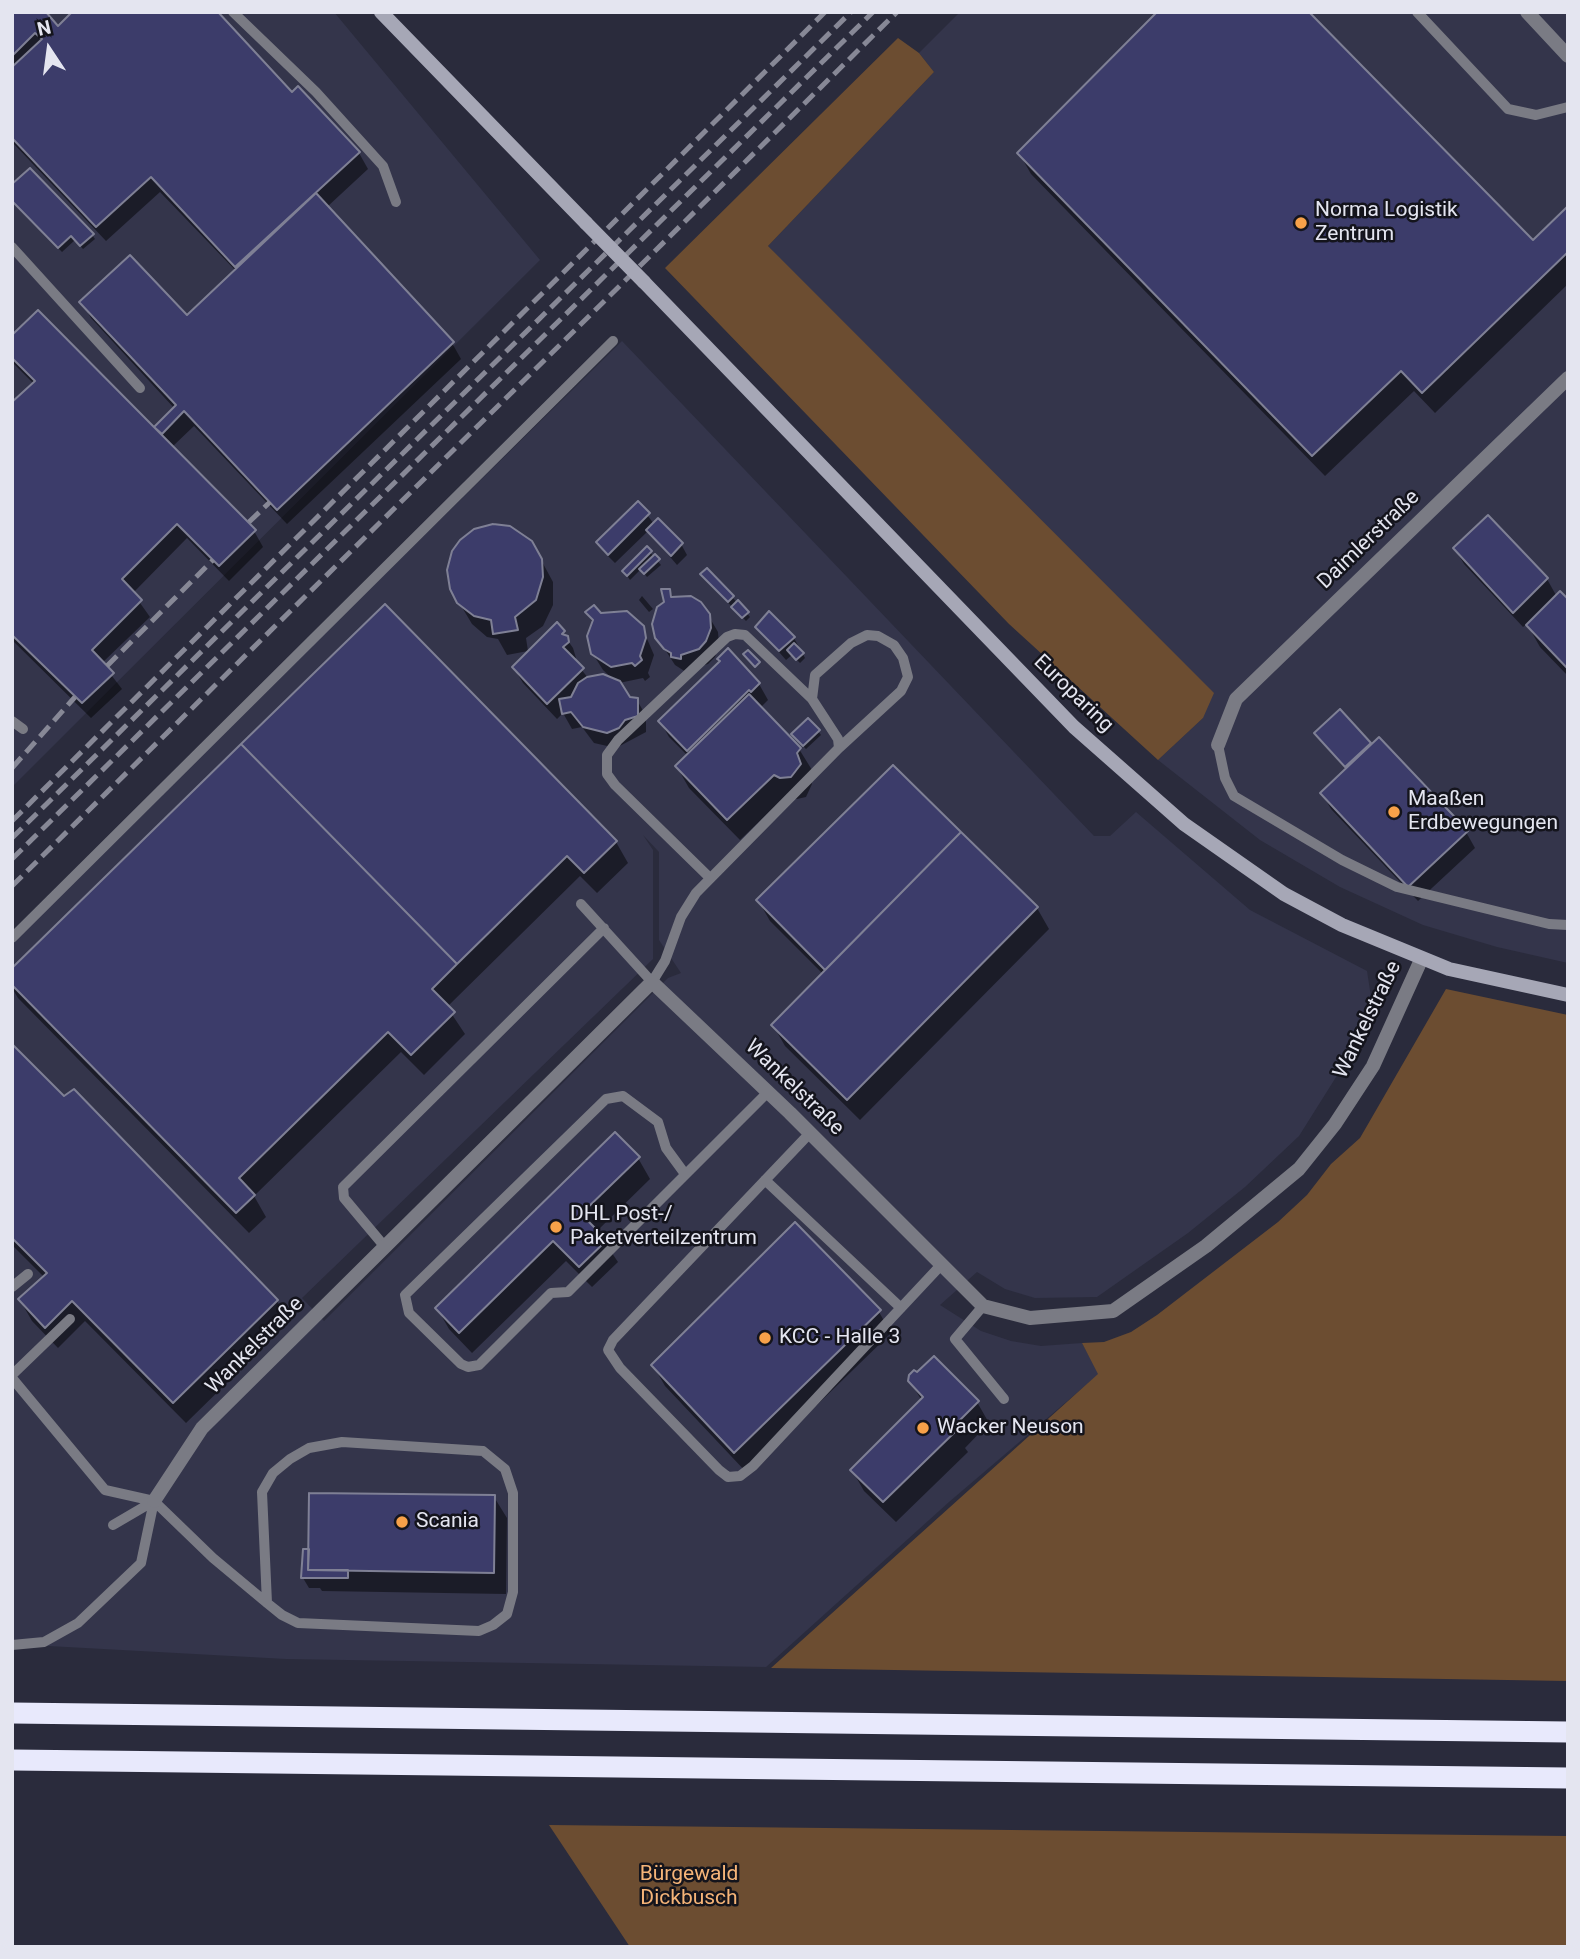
<!DOCTYPE html>
<meta charset="utf-8">
<style>
body{margin:0}
#map{position:relative;width:1580px;height:1959px;overflow:hidden;background:#2a2b3c;font-family:Roboto,sans-serif}
canvas{display:block}
.frame{position:absolute;inset:0;border:14px solid #e4e5f0;pointer-events:none}
.north{position:absolute;left:14px;top:14px;width:70px;height:70px;-webkit-text-stroke:5px #14141c;paint-order:stroke;rotate:347deg;font-size:19px;font-weight:700;line-height:28px;text-align:center;color:#e4e5f0}
.north::after{content:'';display:block;margin:auto;width:24px;height:32px;background:#e4e5f0;clip-path:polygon(50% 0,100% 100%,50% 72%,0 100%)}
</style>
<div id="map">
<canvas width="1580" height="1959"></canvas>
<div class="frame"></div>
<div class="north">N</div>
</div>
<script>
const context = document.querySelector('canvas').getContext('2d');
context.lineJoin = 'round';
function paint(path, color) { context.fillStyle = color; context.fill(path, 'evenodd'); }
const poly = rows => new Path2D(rows.map(r => 'M' + r).join(''));
function trace(path, color, width, dash) { context.strokeStyle = color; context.lineWidth = width; context.lineCap = dash ? 'butt' : 'round'; context.setLineDash(dash || []); context.stroke(path); }
function write(font, color, halo, rows, align = 'center') {
  context.font = font + ' Roboto,sans-serif'; context.lineWidth = 5; context.setLineDash([]); context.textBaseline = 'middle'; context.strokeStyle = halo; context.fillStyle = color; for (const [text, x, y, turn = 0] of rows) {
    context.save(); context.translate(x, y); context.rotate((+turn || 0) * Math.PI / 180); context.textAlign = isNaN(turn) ? turn : align; if (halo) context.strokeText(text, 0, 0); context.fillText(text, 0, 0); context.restore();
  }
}
paint(poly([
 [12,12,334,12,540,260,12,787],
 [960,12,1568,12,1568,963,1497,947,1423,925,1340,887,1260,840,1158,760,1203,718,768,246,934,72,919,53],
 [622,341,1094,836,1110,836,1136,812,1250,910,1367,971,1371,997,1343,1066,1299,1136,1245,1187,1188,1233,1097,1297,1035,1298,1005,1289,977,1272,940,1305,981,1331,1011,1341,1041,1346,1082,1343,1099,1374,949,1502,766,1667,286,1659,12,1644,12,941],
 [643,835,659,852,659,940,681,973,668,978,324,1321,302,1298,653,959,653,850]
]), '#34354b');
paint(poly([
 [898,38,919,53,934,72,768,246,1214,693,1203,718,1158,760,1009,624,665,268],
 [1446,989,1568,1015,1568,1681,771,1668,1098,1374,1082,1343,1104,1342,1131,1332,1157,1315,1278,1222,1307,1195,1331,1164,1360,1138],
 [549,1825,1568,1836,1568,1947,630,1947]
]), '#6c4d31');
paint(poly([
 [12,12,58,28,292,94,359,153,368,169,327,207,452,343,461,359,287,524,194,426,172,447,254,531,263,547,229,581,187,538,133,593,150,617,102,663,122,689,91,718,12,640,12,405,34,384,12,362,12,337,154,429,175,409,91,318,82,302,187,317,235,270,160,192,106,241,12,142],
 [1019,153,1533,242,1568,209,1568,284,1435,413,1414,391,1325,476,1031,174],
 [12,201,92,235,95,239,83,249,75,240,62,252],
 [638,503,654,524,681,544,687,555,677,565,648,531,615,563,604,552,599,542],
 [1487,518,1547,579,1557,597,1568,601,1568,676,1540,647,1527,624,1523,627,1464,564,1455,549],
 [533,545,553,582,553,605,543,626,526,638,528,651,507,655,498,639,487,637,472,624,451,589],
 [647,549,661,565,647,577,641,569,630,580,624,571],
 [705,579,732,597,750,617,746,621],
 [669,591,674,598,708,615,718,632,719,645,715,657,708,664,689,670,689,674,675,665,657,637],
 [642,596,653,609,649,612,639,600],
 [384,607,616,842,628,863,597,893,580,876,447,1007,465,1034,424,1075,401,1052,254,1196,266,1217,249,1233,18,998,12,988,12,970],
 [587,613,642,627,654,655,648,673,650,677,645,681,643,678,619,683,629,699,637,700,646,716,646,732,616,748,594,743,582,727,572,729,563,713,557,719,523,683,514,668,557,625,573,648,576,658,574,660,588,678,615,681,603,670,593,654,593,623],
 [757,627,794,638,805,658,800,663,792,655,786,660],
 [728,651,759,684,768,700,760,708,799,749,812,770,808,775,812,784,806,797,797,799,787,795,740,840,689,788,677,767,688,756,669,737,660,721,721,662],
 [818,731,821,735,806,749,795,738],
 [1316,734,1370,744,1466,832,1475,848,1418,901,1331,809,1322,793,1346,770],
 [893,768,1037,908,1049,929,860,1120,785,1046,773,1025,823,974,770,921,758,900],
 [12,1046,277,1301,289,1322,186,1423,85,1321,58,1348,32,1321,20,1300,44,1277,12,1245],
 [638,1158,650,1179,597,1231,618,1262,592,1287,566,1261,472,1353,449,1329,437,1308],
 [879,1312,891,1333,747,1473,665,1386,653,1365],
 [910,1381,977,1402,989,1423,965,1448,968,1452,896,1522,864,1491,852,1470,922,1401],
 [494,1497,507,1518,506,1594,322,1591,320,1588,309,1588,303,1578]
]), '#0007');
const building = poly([
 [12,12,46,12,58,26,72,12,218,12,292,92,298,86,360,152,235,267,151,177,96,227,12,138,12,67,42,39,35,33,12,56,12,12],
 [1157,12,1309,12,1533,240,1568,206,1568,252,1422,393,1401,371,1312,456,1017,153,1157,12],
 [30,168,94,234,80,246,71,236,58,248,12,201,12,184,30,168],
 [316,193,454,342,277,510,184,411,162,434,154,427,176,405,79,302,130,255,187,315,316,193],
 [38,310,256,530,219,566,177,524,122,579,142,600,92,650,114,673,82,703,12,635,12,402,35,381,12,358,12,335,38,310],
 [638,501,650,513,608,555,596,542,638,501],
 [1488,515,1548,578,1513,613,1453,548,1488,515],
 [658,518,683,543,671,556,646,530,658,518],
 [493,524,510,526,532,541,542,559,543,577,536,600,515,617,518,630,493,634,491,620,474,616,457,603,450,589,447,570,452,551,460,540,474,529,493,524],
 [647,546,652,551,627,576,622,571,647,546],
 [655,554,660,559,644,574,639,569,655,554],
 [707,568,734,596,728,602,700,574,707,568],
 [661,589,670,589,671,597,691,596,701,602,710,614,711,628,706,641,699,649,681,655,681,659,671,657,671,653,664,649,655,638,652,624,657,607,664,602,661,589],
 [1560,591,1568,599,1568,669,1526,625,1560,591],
 [738,600,749,612,742,618,731,607,738,600],
 [385,604,617,841,584,873,567,856,457,964,241,744,385,604],
 [594,605,601,613,627,611,644,626,646,638,640,656,642,660,635,666,632,663,611,667,591,654,587,636,593,620,585,612,594,605],
 [769,611,795,637,779,651,755,627,769,611],
 [557,622,565,631,562,634,568,636,569,642,563,647,584,668,547,704,512,667,557,622],
 [794,643,804,653,796,660,787,650,794,643],
 [728,648,760,683,751,692,749,690,687,751,658,721,720,661,717,659,728,648],
 [748,650,760,662,755,667,743,654,748,650],
 [603,674,620,681,630,697,638,698,638,716,625,720,619,728,607,733,583,727,571,712,562,714,559,699,571,697,578,683,587,677,603,674],
 [749,694,801,748,797,753,801,764,791,777,780,778,774,775,727,820,675,766,749,694],
 [1340,709,1371,743,1345,767,1314,733,1340,709],
 [808,718,820,730,803,746,791,734,808,718],
 [1379,737,1468,831,1408,887,1320,793,1379,737],
 [241,744,457,964,432,989,455,1012,411,1055,388,1032,239,1178,255,1195,236,1213,12,985,12,968,241,744],
 [893,765,961,832,825,970,756,900,893,765],
 [961,832,1038,907,847,1100,771,1025,961,832],
 [12,1044,64,1096,74,1089,278,1300,173,1403,72,1301,45,1328,18,1299,47,1273,12,1238,12,1044],
 [615,1132,640,1157,581,1214,607,1240,579,1267,553,1241,459,1333,435,1308,615,1132],
 [795,1222,881,1310,734,1453,651,1365,795,1222],
 [934,1356,979,1401,954,1426,957,1430,883,1502,850,1470,923,1397,908,1381,909,1375,914,1370,917,1372,934,1356],
 [309,1493,495,1495,494,1573,308,1570,309,1493],
 [303,1549,309,1549,308,1570,348,1570,348,1578,301,1578,303,1549]
]);
paint(building, '#3c3c6a');
trace(building, '#7f8095', 2);
trace(poly([
 [233,12,316,92,383,166,396,202],
 [1417,12,1508,109,1536,115,1568,107],
 [12,247,140,388],
 [12,721,23,729],
 [1218,745,1225,778,1234,796,1342,860,1397,887,1549,924,1568,925],
 [710,878,615,785,607,774,607,755,618,740,727,637,735,634,745,635,812,699],
 [581,904,652,982,665,961,681,917,696,893,839,748,838,739,812,699,815,675,851,643,867,635,878,636,894,645,903,658,908,677,901,691,839,748],
 [12,938,613,341],
 [810,1133,613,1340,608,1350,620,1368,719,1470,728,1477,740,1476,753,1466,942,1264],
 [685,1174,666,1148,658,1122,623,1096,606,1099,405,1295,409,1313,461,1364,468,1367,479,1365,551,1293,568,1292,768,1092],
 [765,1180,901,1308],
 [385,1247,344,1198,343,1187,604,928],
 [12,1287,28,1274],
 [983,1306,955,1339,1004,1399],
 [12,1375,70,1319],
 [12,1378,105,1490,154,1501,213,1558,267,1603,282,1615,298,1623,479,1631,493,1625,507,1614,513,1592,513,1493,505,1469,483,1451,342,1442,309,1448,290,1459,273,1473,262,1492,267,1603],
 [113,1525,154,1501],
 [12,1645,44,1642,78,1623,141,1563,154,1501]
]), '#7a7b84', 10);
trace(poly([
 [1527,12,1568,56],
 [1218,745,1236,699,1568,378],
 [154,1501,202,1428,652,982,790,1113,983,1306,1030,1318,1113,1311,1206,1246,1299,1169,1335,1124,1373,1066,1421,960]
]), '#7a7b84', 14);
trace(poly([
 [381,12,586,223],
 [644,282,1074,727,1184,824,1284,894,1342,925,1449,969,1568,995]
]), '#a6a7b6', 14);
trace(poly([
 [12,1713,1568,1732],
 [12,1760,1568,1778]
]), '#e8e9fc', 21);
trace(poly([
 [249,522,270,502],
 [107,666,213,560],
 [12,768,75,697],
 [12,821,825,12],
 [12,838,851,12],
 [12,859,873,12],
 [12,886,897,12]
]), '#878896', 5, [14, 7]);
trace(poly([
 [586,223,644,282]
]), '#a6a7b6', 14);
for (const [x, y, r, color] of [
 [1301,223,7,"#f7a149"],
 [1394,812,7,"#f7a149"],
 [556,1227,7,"#f7a149"],
 [765,1338,7,"#f7a149"],
 [923,1428,7,"#f7a149"],
 [402,1522,7,"#f7a149"]
]) { const dot = new Path2D(); dot.arc(x, y, r, 0, 2 * Math.PI); context.fillStyle = color; context.fill(dot); trace(dot, '#14141c', 2.5); }
write('21px', '#e4e5f0', '#14141c', [
 ["Norma Logistik",1315,211],
 ["Zentrum",1315,235],
 ["Maaßen",1408,800],
 ["Erdbewegungen",1408,824],
 ["DHL Post-/",570,1215],
 ["Paketverteilzentrum",570,1239],
 ["KCC - Halle 3",779,1338],
 ["Wacker Neuson",937,1428],
 ["Scania",416,1522]
], 'left');
write('21px', '#e4e5f0', '#14141c', [
 ["Daimlerstraße",1369,540,-44],
 ["Europaring",1073,694,44],
 ["Wankelstraße",1368,1020,-64],
 ["Wankelstraße",794,1088,44],
 ["Wankelstraße",255,1346,-45]
]);
write('21px', '#f5b478', '#14141c', [
 ["Bürgewald",689,1875],
 ["Dickbusch",689,1899]
]);
</script>
